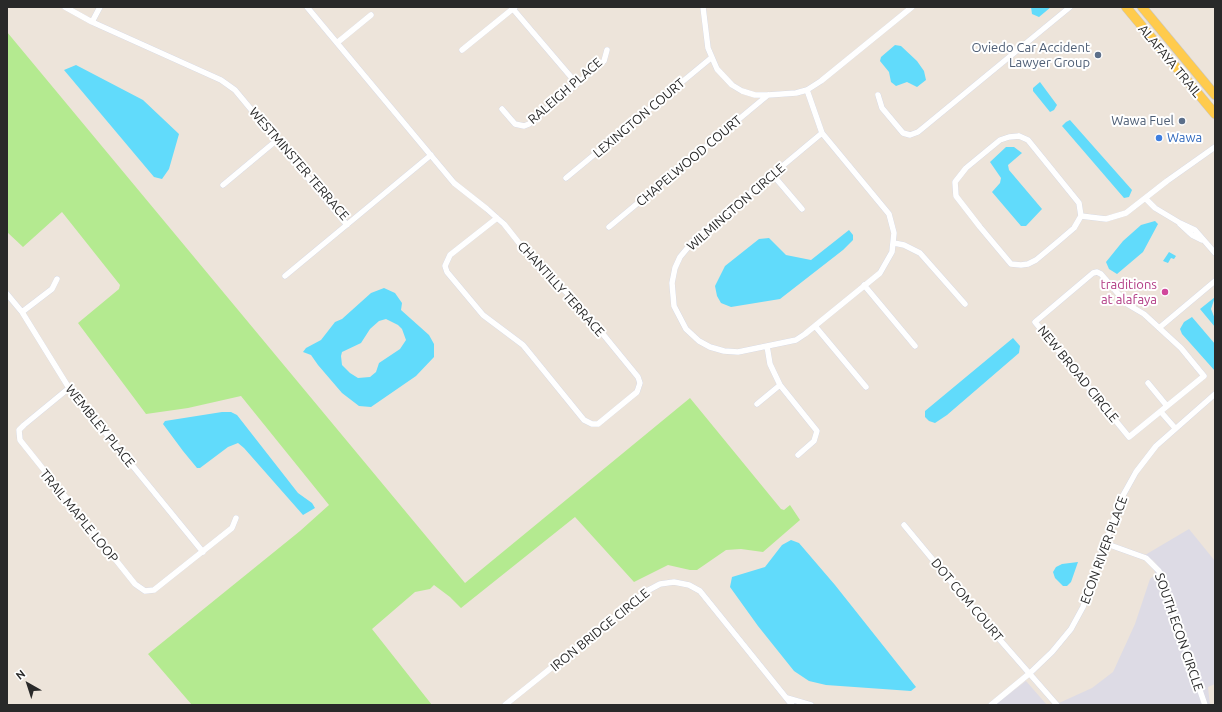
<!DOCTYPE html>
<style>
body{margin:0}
#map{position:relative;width:1222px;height:712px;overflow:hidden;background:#ede4da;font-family:Ubuntu,sans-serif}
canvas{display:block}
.frame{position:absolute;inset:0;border:8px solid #292929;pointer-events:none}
.north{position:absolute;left:8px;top:664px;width:40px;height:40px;-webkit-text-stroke:3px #fff;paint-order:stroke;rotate:321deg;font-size:11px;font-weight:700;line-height:16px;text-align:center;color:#292929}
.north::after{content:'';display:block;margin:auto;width:14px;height:18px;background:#292929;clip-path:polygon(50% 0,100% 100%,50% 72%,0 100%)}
</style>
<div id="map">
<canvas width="1222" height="712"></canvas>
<div class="frame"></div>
<div class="north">N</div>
</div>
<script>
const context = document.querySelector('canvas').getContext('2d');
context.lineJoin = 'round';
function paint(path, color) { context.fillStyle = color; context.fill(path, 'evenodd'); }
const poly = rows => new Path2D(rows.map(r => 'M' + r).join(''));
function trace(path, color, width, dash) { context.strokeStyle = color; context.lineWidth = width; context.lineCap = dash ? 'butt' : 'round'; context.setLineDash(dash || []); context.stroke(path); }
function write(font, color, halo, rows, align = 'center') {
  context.font = font + ' Ubuntu,sans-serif'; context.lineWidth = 4; context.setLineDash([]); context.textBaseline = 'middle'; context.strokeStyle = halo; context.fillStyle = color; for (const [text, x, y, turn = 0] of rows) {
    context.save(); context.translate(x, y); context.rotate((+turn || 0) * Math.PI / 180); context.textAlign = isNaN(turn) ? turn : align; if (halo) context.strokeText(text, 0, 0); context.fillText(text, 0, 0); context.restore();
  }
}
paint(poly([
 [1189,529,1215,561,1215,684,1208,687,1210,705,1207,705,1162,571,1154,561,1145,555],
 [1150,564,1157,572,1202,705,1060,705,1059,703,1092,688,1113,672,1135,624,1150,579,1156,574],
 [1026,681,1047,705,995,705]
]), '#dddbe5');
paint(poly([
 [7,32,465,583,690,398,781,509,784,510,790,505,800,520,763,552,741,549,726,550,697,570,690,570,668,565,634,582,575,517,461,608,450,597,434,585,430,589,415,592,372,629,432,705,192,705,148,654,300,531,329,505,241,396,188,408,146,414,78,323,119,289,120,285,62,212,23,247,7,232]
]), '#b4ea90');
paint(poly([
 [1031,7,1051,7,1039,17,1032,14],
 [895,45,901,46,917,61,924,71,926,80,917,87,907,82,896,86,891,82,889,72,880,61,881,57],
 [76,65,143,100,179,134,169,169,162,179,154,177,64,70],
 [1040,82,1057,105,1054,110,1050,112,1033,91,1033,88],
 [1070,120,1132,190,1129,197,1124,198,1062,126,1066,122],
 [1006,147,1014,147,1022,153,1008,165,1009,170,1042,209,1026,226,1021,226,992,192,1000,183,1001,178,990,162],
 [1155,221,1158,224,1143,252,1117,274,1109,269,1106,262,1123,241,1141,225],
 [849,230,853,235,853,240,843,250,780,299,731,307,721,303,717,296,715,286,725,266,759,239,769,238,786,255,811,260],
 [1169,252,1176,256,1174,259,1171,258,1168,263,1163,261],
 [384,288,395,293,402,303,401,310,429,335,434,344,434,357,416,376,371,407,359,406,342,393,318,365,311,355,303,352,306,348,321,340,335,322,342,319,371,293],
 [386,319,398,325,402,329,406,340,400,349,379,363,376,372,370,377,358,378,350,373,342,365,341,356,342,352,361,343,370,329,379,321],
 [1215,297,1211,309,1215,319,1215,327,1200,309],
 [1192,317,1215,344,1215,371,1182,334,1180,329,1184,322],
 [1013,338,1020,346,1019,353,947,415,935,423,929,421,925,417,925,411],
 [222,412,231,412,237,415,298,493,312,503,315,508,303,515,244,448,238,443,228,447,200,468,197,468,183,451,163,424,165,421],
 [791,540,799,543,835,585,916,687,911,691,826,685,809,681,794,671,758,626,730,587,732,577,765,567,782,545],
 [1078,562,1071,582,1067,586,1063,586,1055,578,1053,572,1056,567,1062,564]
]), '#61dbfb');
const minor = poly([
 [65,7,92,22,221,80,235,90,347,225],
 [307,7,454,183,487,209,497,218,504,224,538,267,575,300,638,377,640,383,637,392,598,424,592,424,584,420,523,345,483,315,447,272,445,266,450,255,497,218],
 [703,7,708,48,717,69,732,85,742,91,755,95,768,95,796,93,807,90,821,81,912,7],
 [513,9,577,84],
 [92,22,100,7],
 [338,42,371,15],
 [462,50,515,7],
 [807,90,822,133,889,214,894,233,892,252,880,273,805,334,796,340,738,352,724,351,710,347,699,341,686,329,674,306,672,283,675,268,680,257,695,239,822,133],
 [878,95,882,108,903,133,910,135,918,132,1070,7],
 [502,109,515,124,524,126,529,124,604,61,607,50],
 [1019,136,1028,140,1079,203,1081,216,1074,228,1060,240,1036,260,1028,264,1021,265,1011,264,980,227,956,196,955,182,966,168,1000,140,1009,137,1019,136],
 [773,175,802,209],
 [566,178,711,58],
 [223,185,277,140],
 [1146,199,1155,208,1180,223,1195,230,1215,253],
 [1081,216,1106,219,1126,213,1167,181,1215,147],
 [1180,224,1192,235,1202,240],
 [609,227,768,95],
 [894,243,904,245,920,253,965,304],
 [1097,272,1101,274,1127,304,1144,314,1181,348,1204,376,1129,437,1035,322,1093,273,1097,272],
 [285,276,431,155],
 [864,285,915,346],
 [7,294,22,312,69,388,203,552],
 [22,312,52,289,57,279],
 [815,326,866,387],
 [1159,328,1215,281],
 [767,346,770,364,780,385,817,431,814,441,798,455],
 [1148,383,1167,406],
 [69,388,24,425,19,430,20,440,135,584,145,591,154,590,232,528,236,518],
 [757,404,780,385],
 [1161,412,1175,428],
 [904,525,987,625,1057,705],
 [1107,544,1146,558,1159,571,1205,705],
 [787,698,811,705],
 [505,705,647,591,660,584,674,582,689,585,700,591,792,705],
 [991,705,1030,673,1052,652,1071,629,1083,607,1121,499,1136,472,1156,446,1215,394]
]);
const primary = poly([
 [1126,7,1215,114],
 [1142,7,1215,95]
]);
trace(minor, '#cfd4e4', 6);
trace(primary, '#c7c7c7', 10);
trace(minor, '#fff', 5.5);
trace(primary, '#ffcb4d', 9);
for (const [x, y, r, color] of [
 [1098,55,4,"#5c6f8a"],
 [1182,121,4,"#5c6f8a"],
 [1159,138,4,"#3f7fe0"],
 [1165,292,4,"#d1479c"]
]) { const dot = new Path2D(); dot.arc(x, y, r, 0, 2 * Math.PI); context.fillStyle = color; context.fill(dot); trace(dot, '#fff', 1.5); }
write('13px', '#4e5e75', '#fff', [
 ["Oviedo Car Accident",1090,48],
 ["Lawyer Group",1090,63],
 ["Wawa Fuel",1174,121]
], 'right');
write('13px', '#292929', '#fff', [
 ["ALAFAYA TRAIL",1170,61,50],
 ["RALEIGH PLACE",565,91,-41],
 ["LEXINGTON COURT",639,118,-40],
 ["CHAPELWOOD COURT",689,161,-40],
 ["WESTMINSTER TERRACE",299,164,49],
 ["WILMINGTON CIRCLE",736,207,-41],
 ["CHANTILLY TERRACE",561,289,48],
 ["NEW BROAD CIRCLE",1078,374,51],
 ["WEMBLEY PLACE",100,426,51],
 ["TRAIL MAPLE LOOP",79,516,51],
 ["ECON RIVER PLACE",1104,550,-70],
 ["DOT COM COURT",967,600,50],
 ["IRON BRIDGE CIRCLE",600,630,-39],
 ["SOUTH ECON CIRCLE",1179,632,71]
]);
write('13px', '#366cbe', '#fff', [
 ["Wawa",1167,138]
], 'left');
write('13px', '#b23c85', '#fff', [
 ["traditions",1157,285],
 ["at alafaya",1157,300]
], 'right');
</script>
